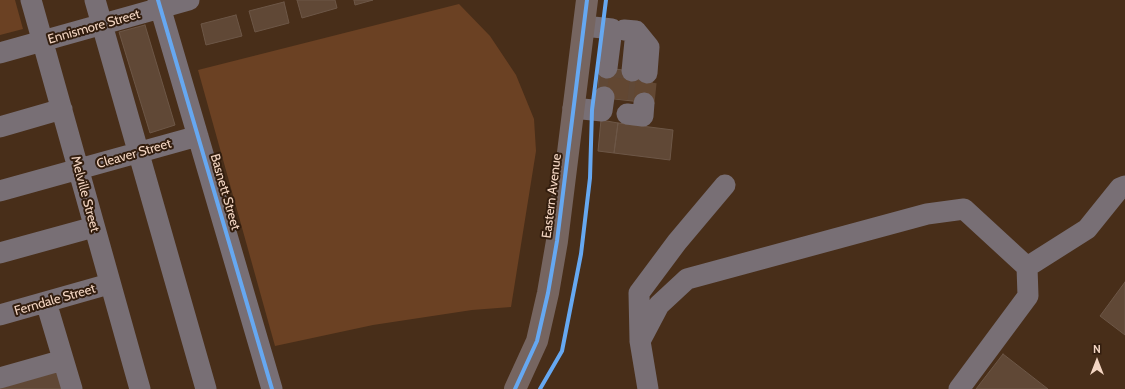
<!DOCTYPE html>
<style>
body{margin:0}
#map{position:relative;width:1125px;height:389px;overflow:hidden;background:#482e19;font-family:Cabin,sans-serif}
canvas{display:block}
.north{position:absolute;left:1077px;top:341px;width:40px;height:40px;-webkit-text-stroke:3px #321d0e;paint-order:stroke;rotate:0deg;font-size:11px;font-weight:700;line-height:16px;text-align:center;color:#f4d6c3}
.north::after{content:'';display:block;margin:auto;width:14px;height:18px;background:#f4d6c3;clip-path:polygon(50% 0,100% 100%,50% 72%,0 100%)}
</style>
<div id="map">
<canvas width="1125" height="389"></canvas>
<div class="north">N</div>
</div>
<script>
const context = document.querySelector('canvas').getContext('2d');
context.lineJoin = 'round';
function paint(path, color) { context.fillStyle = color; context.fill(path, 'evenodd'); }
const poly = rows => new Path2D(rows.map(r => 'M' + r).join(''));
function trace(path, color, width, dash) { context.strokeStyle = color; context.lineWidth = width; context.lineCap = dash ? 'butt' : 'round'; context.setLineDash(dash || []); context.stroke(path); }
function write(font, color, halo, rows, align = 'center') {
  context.font = font + ' Cabin,sans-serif'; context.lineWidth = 4; context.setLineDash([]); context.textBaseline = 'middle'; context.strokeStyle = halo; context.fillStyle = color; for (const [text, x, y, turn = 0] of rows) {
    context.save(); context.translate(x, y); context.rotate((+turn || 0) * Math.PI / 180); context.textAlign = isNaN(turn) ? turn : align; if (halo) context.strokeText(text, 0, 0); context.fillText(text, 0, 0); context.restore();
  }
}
paint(poly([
 [0,0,15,0,23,29,0,35],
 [459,4,490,36,516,75,534,119,536,151,511,307,472,310,373,325,275,346,198,70]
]), '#6b4123');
const building = poly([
 [297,0,335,0,337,8,302,18,297,0],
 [354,0,373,0,355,5,354,0],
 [284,2,289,23,255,32,249,11,284,2],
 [236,15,242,36,206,45,201,24,236,15],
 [145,25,175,125,150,133,119,32,145,25],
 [600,67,653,74,650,103,597,97,600,67],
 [601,120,618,123,614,153,598,151,601,120],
 [618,123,673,130,670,160,614,153,618,123],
 [1125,282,1125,335,1100,316,1125,282],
 [1003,354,1048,389,976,389,1003,354],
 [60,366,67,389,0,389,0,384,60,366]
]);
paint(building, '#604836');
trace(building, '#6d5747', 1);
trace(poly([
 [617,99,620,70],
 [644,103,647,73]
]), '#624732', 21, [21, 10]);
trace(poly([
 [31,0,140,389],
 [95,0,206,389],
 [158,0,272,389],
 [584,26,612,29,607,68],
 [624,30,636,31,632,71],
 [636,31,649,47,647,73],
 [0,53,189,0],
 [573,108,602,111,604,97],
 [627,114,643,116,644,103],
 [0,127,62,109],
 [0,191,198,136],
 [0,253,94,227],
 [1027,267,1087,229,1120,188,1125,186],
 [46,302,72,389],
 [0,315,109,284],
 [640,340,639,293,677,242,725,185],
 [0,378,63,360],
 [648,389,640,341,659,305,687,279,927,214,964,209,1027,267,1028,296,959,389]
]), '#786f75', 21);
trace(poly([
 [515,389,537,341,548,293,557,241,587,0]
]), '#766560', 22);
trace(poly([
 [158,0,272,389],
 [515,389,537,341,548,293,557,241,587,0],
 [540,389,562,351,581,254,590,178,592,110,606,0]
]), '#66a8f1', 4);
write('13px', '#f4d6c3', '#321d0e', [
 ["Ennismore Street",94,27,-16],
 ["Cleaver Street",134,154,-16],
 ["Basnett Street",225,192,74],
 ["Melville Street",85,194,75],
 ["Eastern Avenue",552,196,-83],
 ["Ferndale Street",55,300,-16]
]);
</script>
